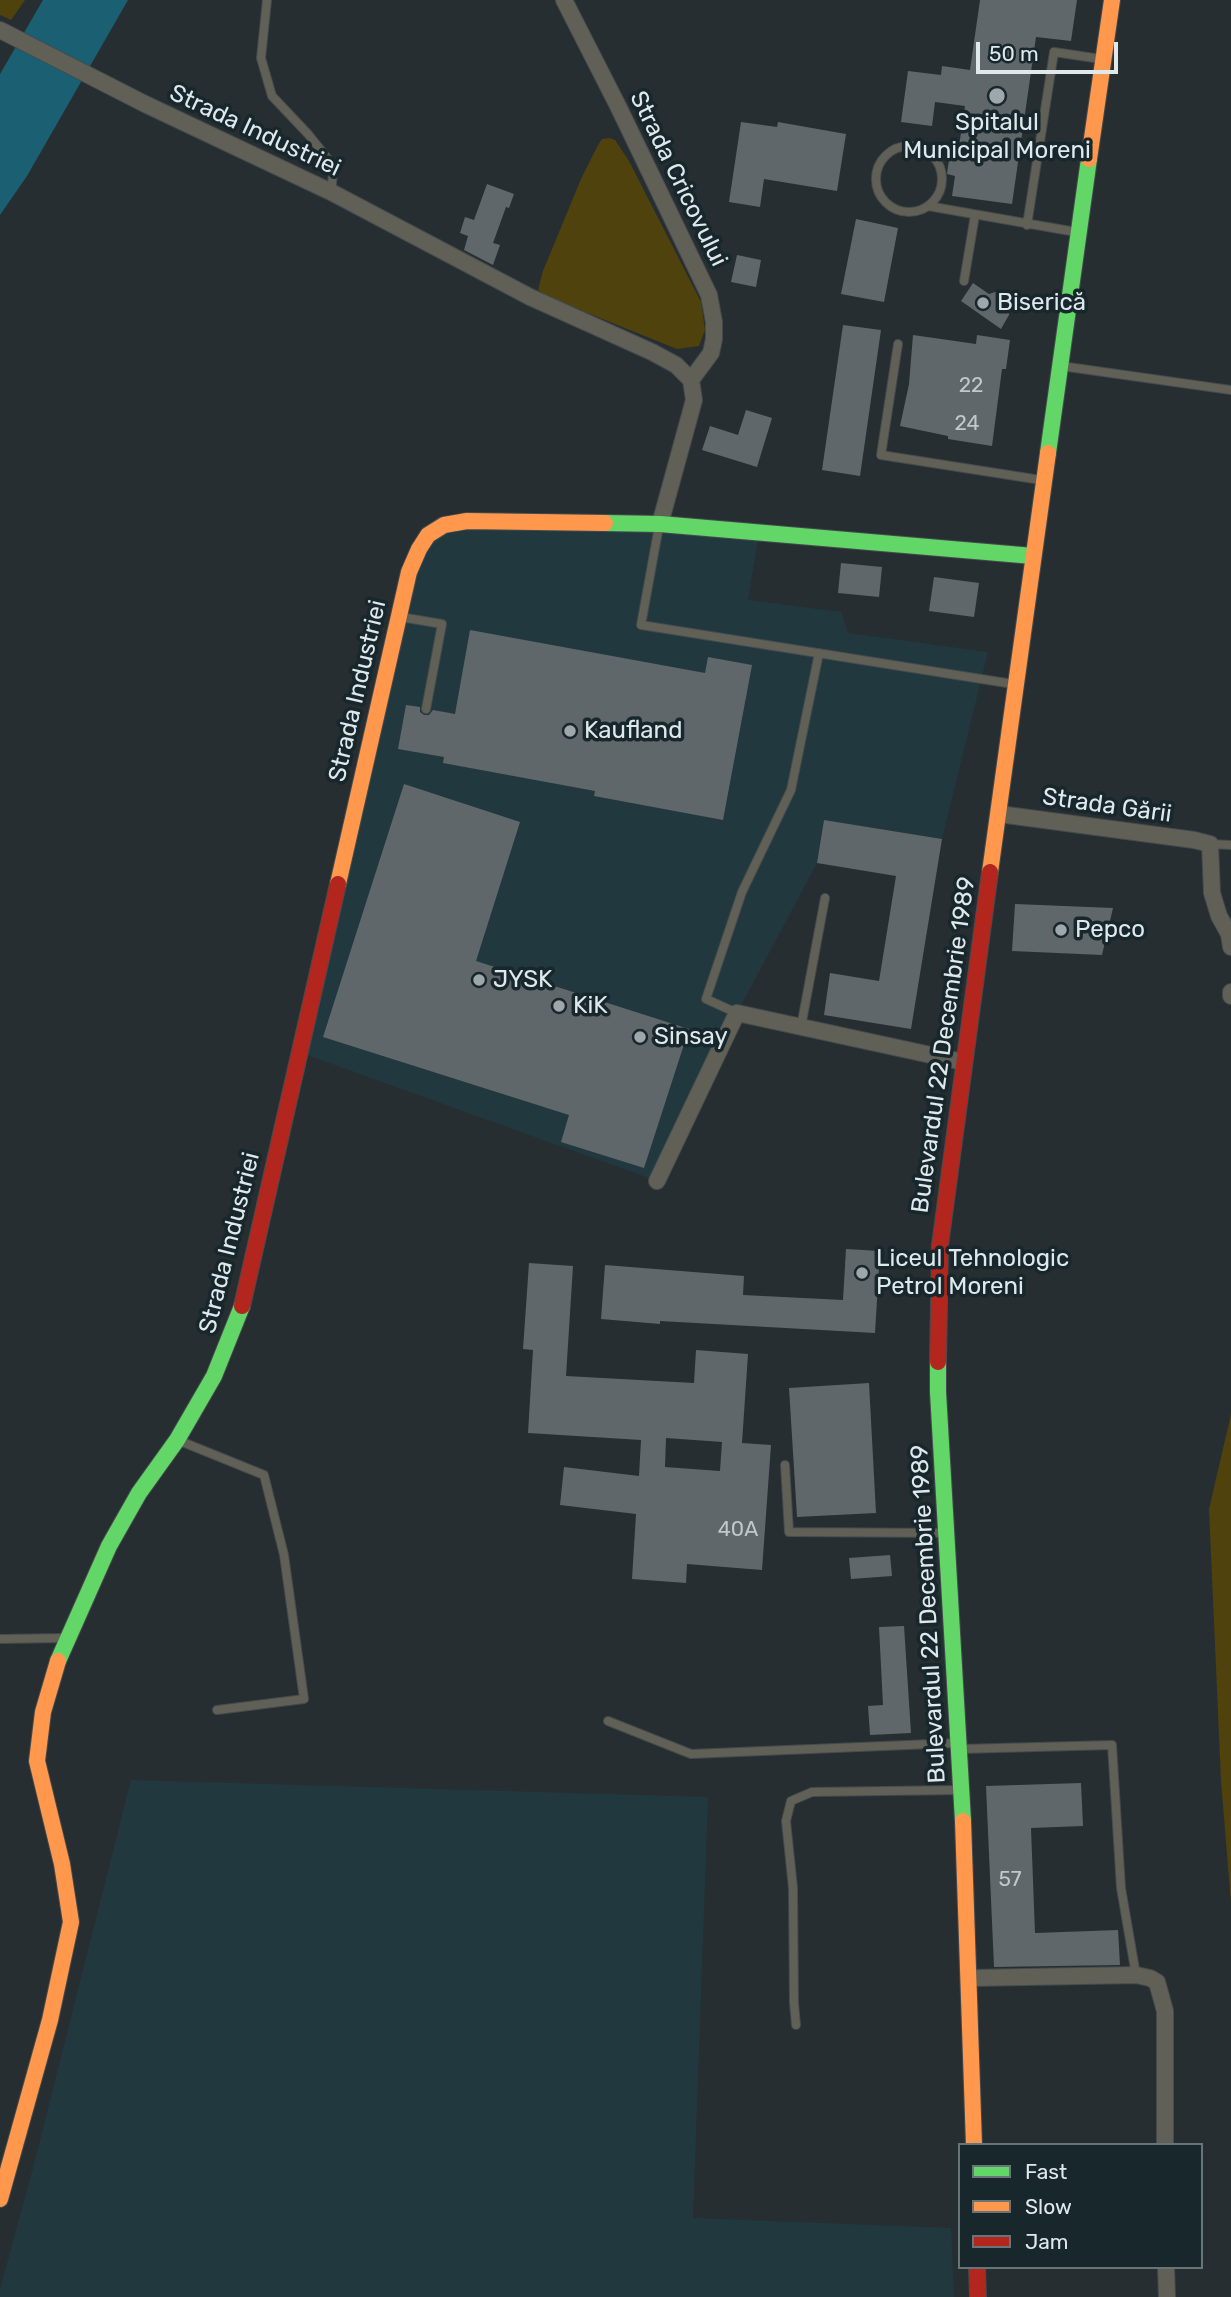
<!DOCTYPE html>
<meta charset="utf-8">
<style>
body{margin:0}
#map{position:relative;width:1231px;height:2297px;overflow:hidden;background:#262e31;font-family:Rubik,sans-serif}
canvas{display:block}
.legend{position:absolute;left:958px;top:2143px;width:245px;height:126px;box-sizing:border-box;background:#17272c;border:2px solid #677579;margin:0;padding:9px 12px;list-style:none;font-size:21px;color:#dfe9ec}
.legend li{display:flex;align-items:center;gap:14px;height:35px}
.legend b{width:35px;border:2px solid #677579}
.scale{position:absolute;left:976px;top:42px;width:142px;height:32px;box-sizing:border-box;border:4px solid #dfe9ec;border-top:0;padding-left:9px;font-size:21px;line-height:24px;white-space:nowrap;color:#dfe9ec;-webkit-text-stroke:5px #17272c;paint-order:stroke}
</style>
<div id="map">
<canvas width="1231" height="2297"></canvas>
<ul class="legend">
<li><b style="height:9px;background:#63d668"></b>Fast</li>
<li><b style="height:9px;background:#ff974d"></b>Slow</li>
<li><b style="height:9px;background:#b3261e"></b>Jam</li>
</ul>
<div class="scale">50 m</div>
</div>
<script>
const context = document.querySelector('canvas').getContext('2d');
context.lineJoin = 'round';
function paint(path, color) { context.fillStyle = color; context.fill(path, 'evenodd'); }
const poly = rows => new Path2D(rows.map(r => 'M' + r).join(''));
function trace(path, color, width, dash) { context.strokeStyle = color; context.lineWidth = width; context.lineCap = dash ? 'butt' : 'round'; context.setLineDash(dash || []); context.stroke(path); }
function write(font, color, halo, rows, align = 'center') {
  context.font = font + ' Rubik,sans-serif'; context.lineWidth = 7; context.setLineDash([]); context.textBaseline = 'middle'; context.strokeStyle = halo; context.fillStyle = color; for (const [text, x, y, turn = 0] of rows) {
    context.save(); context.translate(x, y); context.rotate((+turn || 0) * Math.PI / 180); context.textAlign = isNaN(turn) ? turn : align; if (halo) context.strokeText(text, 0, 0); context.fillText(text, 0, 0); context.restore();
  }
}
paint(poly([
 [444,525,759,533,748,600,841,612,848,633,988,652,942,839,824,820,817,863,737,1013,657,1181,299,1052,409,572],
 [131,1780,708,1797,693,2218,951,2228,954,2297,0,2297,0,2289,33,2168]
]), '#22383f');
paint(poly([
 [0,0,25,0,11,20,0,15],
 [610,138,615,140,629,161,701,302,705,330,699,346,677,349,548,297,538,290,543,271,581,179,598,145,602,139],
 [1231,1414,1231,1903,1221,1781,1209,1509]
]), '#4f420d');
paint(poly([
 [43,0,128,0,27,176,0,215,0,74]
]), '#1b5f73');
paint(poly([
 [980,0,1077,0,1071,41,1036,37,1012,204,952,196,955,176,947,174,950,152,958,153,965,106,935,102,932,126,901,122,908,71,941,75,942,66,970,70],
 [741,122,777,127,778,122,846,134,837,191,764,179,760,207,729,202],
 [487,184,514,194,509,208,506,207,493,243,500,245,493,265,464,250,468,236,460,233,465,217,474,220],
 [856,219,898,228,884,302,841,294],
 [737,255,761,260,756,287,731,282],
 [973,283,989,294,995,292,1003,297,1003,305,1008,308,1009,315,1001,329,961,301],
 [843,325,881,330,860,476,822,470],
 [913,335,976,344,977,335,1010,340,1006,369,1002,369,992,446,948,439,948,436,900,426,909,384],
 [746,410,772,418,757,467,702,450,710,426,738,435],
 [841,563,882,567,879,597,838,593],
 [934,577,979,583,974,617,929,611],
 [470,630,705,673,708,657,752,665,723,820,594,796,595,791,443,763,444,757,398,749,406,705,420,707,420,712,424,715,429,715,433,710,455,714],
 [404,784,520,822,476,961,689,1029,644,1168,561,1142,569,1115,323,1037],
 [824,820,942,839,911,1029,824,1015,830,973,879,981,896,876,817,863],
 [1015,904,1113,908,1102,955,1012,951],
 [846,1249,880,1251,875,1333,660,1321,660,1324,601,1319,605,1265,744,1276,743,1295,843,1300],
 [529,1263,573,1266,566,1376,694,1383,696,1350,748,1354,742,1443,771,1445,762,1570,687,1564,686,1583,632,1579,636,1514,560,1505,564,1467,639,1476,641,1440,528,1433,533,1350,523,1349],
 [666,1438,722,1442,720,1471,665,1467],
 [869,1383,876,1513,797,1517,789,1388],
 [890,1555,892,1576,851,1579,849,1558],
 [904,1626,911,1733,870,1735,868,1706,883,1705,879,1627],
 [1081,1783,1083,1826,1031,1828,1035,1933,1118,1930,1120,1965,994,1967,986,1786]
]), '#60676a');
const lane = poly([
 [267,0,261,58,272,96,308,134,328,159,333,174,331,192],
 '876 179a33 33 0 1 1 66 0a33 33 0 1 1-66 0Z',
 [928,206,1076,232],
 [1027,225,1054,52,1101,59],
 [964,281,975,215],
 [898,344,881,455,1041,480],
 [1061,366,1231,390],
 [659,526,641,625,1013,684],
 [401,617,442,624,426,709],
 [1210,844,1231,845],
 [737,1013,706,999,742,892,791,790,819,653],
 [801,1027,825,898],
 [180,1441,264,1475,284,1555,304,1699,217,1710],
 [785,1465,789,1532,944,1533],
 [0,1639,64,1638],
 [608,1721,691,1754,956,1743],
 [961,1749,1112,1745,1121,1888,1136,1975],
 [796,2025,794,2003,793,1888,786,1821,791,1801,812,1792,959,1790]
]);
const street = poly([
 [564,0,618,106,709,295,714,322,714,339,711,353,691,380],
 [0,30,145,104,331,192,530,297,652,352,676,365,691,380,694,400,660,524],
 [999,814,1194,840,1210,844,1212,893,1219,916,1229,934,1231,947],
 [1231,992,1231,996],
 [657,1181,737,1013,963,1062],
 [970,1978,1136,1975,1150,1978,1157,1982,1165,2011,1165,2145],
 [1166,2267,1167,2297]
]);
const fast = poly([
 [1048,453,1089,159],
 [605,523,660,524,1033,556],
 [938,1362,938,1392,963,1821],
 [58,1661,109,1546,139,1493,177,1440,214,1376,242,1306]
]);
const slow = poly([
 [1089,159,1112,0],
 [990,872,1048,453],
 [338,884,409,572,419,549,428,535,444,525,467,521,605,523],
 [963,1821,974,2145],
 [0,2199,50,2020,71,1922,62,1864,37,1761,43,1712,58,1661]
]);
const jam = poly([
 [242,1306,338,884],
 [938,1362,940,1245,990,872],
 [977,2267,978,2297]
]);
trace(lane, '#444b4e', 10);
trace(street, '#444b4e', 18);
trace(fast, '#444b4e', 18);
trace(slow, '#444b4e', 18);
trace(jam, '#444b4e', 18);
trace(lane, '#616056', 8);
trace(street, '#616056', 16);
trace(fast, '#63d668', 16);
trace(slow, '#ff974d', 16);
trace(jam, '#b3261e', 16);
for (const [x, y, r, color] of [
 [997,96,9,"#9ea8ab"],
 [983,303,7,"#9ea8ab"],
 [570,731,7,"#9ea8ab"],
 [1061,930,7,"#9ea8ab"],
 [479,980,7,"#9ea8ab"],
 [559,1006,7,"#9ea8ab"],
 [640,1037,7,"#9ea8ab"],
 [862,1273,7,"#9ea8ab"]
]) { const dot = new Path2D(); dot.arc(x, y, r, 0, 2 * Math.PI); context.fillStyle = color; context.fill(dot); trace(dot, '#17272c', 2.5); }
write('21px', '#bfc8cc', null, [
 ["22",971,386],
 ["24",967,424],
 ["40A",738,1530],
 ["57",1010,1880]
]);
write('24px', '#dfe9ec', '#17272c', [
 ["Spitalul",997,123,"center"],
 ["Municipal Moreni",997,151,"center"],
 ["Biserică",997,303],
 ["Kaufland",584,731],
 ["Pepco",1075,930],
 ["JYSK",493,980],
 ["KiK",573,1006],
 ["Sinsay",654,1037],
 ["Liceul Tehnologic",876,1259],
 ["Petrol Moreni",876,1287]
], 'left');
write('24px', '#dfe9ec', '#17272c', [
 ["Strada Industriei",255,131,25],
 ["Strada Cricovului",678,179,64],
 ["Strada Industriei",358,691,-77],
 ["Strada Gării",1107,806,8],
 ["Bulevardul 22 Decembrie 1989",944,1045,-82],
 ["Strada Industriei",230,1243,-76],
 ["Bulevardul 22 Decembrie 1989",929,1614,-93]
]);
</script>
